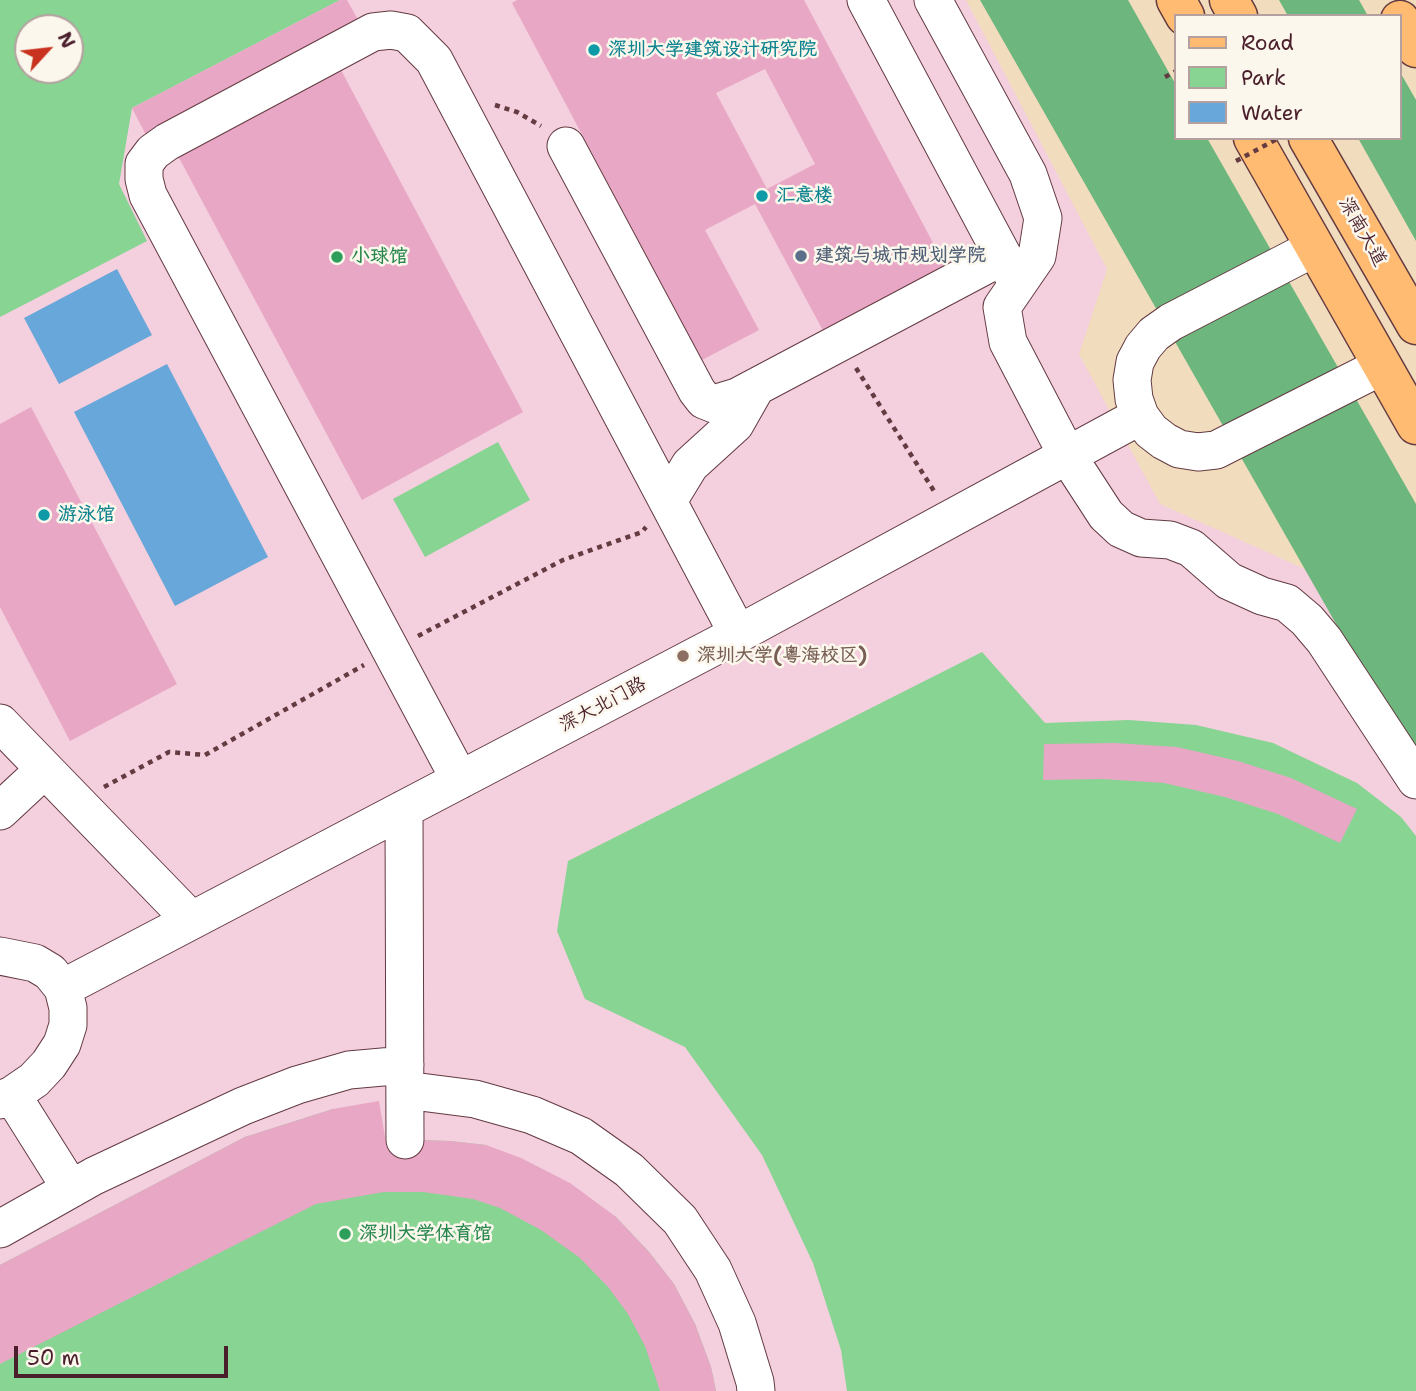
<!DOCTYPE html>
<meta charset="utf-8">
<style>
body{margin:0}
#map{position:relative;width:1416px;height:1391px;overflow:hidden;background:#f2dcbe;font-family:"Shantell Sans",sans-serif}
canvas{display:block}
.legend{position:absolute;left:1174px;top:14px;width:228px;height:126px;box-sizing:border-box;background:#fbf7ec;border:2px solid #b4a19f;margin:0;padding:9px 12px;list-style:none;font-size:21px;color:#4a1f2b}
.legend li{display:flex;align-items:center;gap:14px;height:35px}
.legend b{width:35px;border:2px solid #b4a19f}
.north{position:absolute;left:14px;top:14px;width:70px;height:70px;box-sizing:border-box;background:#fbf7ec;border:2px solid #b4a19f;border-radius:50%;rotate:63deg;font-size:19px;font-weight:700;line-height:28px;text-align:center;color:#4a1f2b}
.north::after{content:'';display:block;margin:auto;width:24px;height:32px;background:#c8321e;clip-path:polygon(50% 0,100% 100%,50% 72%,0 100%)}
.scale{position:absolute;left:14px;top:1346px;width:214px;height:32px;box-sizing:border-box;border:4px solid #4a1f2b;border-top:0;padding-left:9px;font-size:21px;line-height:24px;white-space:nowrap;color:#4a1f2b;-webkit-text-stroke:5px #fbf7ec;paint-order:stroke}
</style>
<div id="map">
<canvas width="1416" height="1391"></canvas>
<ul class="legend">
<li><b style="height:9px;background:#ffbb71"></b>Road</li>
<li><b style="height:19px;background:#87d493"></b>Park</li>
<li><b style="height:19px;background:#68a7da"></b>Water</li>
</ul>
<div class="north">N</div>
<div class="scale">50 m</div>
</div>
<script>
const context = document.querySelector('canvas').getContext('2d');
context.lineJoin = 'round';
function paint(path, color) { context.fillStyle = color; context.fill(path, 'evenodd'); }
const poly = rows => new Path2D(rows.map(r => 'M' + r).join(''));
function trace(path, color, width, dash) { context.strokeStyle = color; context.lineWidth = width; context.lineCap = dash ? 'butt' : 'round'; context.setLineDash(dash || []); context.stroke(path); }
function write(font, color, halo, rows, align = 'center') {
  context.font = font + ' "Shantell Sans","LXGW WenKai TC",sans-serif'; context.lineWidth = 5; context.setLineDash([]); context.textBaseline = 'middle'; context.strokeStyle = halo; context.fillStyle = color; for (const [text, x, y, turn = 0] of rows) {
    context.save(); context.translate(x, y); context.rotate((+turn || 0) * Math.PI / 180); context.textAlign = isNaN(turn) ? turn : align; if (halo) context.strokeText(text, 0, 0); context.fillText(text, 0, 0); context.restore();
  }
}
paint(poly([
 [0,0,966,0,1107,269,1079,354,1160,504,1316,574,1416,738,1416,1391,0,1391],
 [28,28,70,28,70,70,28,70]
]), '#f4cfdd');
paint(poly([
 [0,0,340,0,132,108,119,184,147,241,0,317],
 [28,28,70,28,70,70,28,70],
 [498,442,530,500,425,557,393,499],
 [982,652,1045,723,1129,720,1196,725,1273,743,1357,783,1401,817,1416,836,1416,1391,847,1391,841,1350,813,1263,762,1155,685,1047,585,999,557,931,568,861],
 [333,1109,386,1143,418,1140,450,1141,486,1145,616,1217,649,1252,674,1284,695,1324,711,1367,716,1391,0,1391,0,1265,245,1137]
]), '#87d493');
paint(poly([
 [980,0,1128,0,1176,85,1176,138,1207,138,1416,504,1416,764],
 [1279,0,1359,0,1368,16,1288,16],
 [1400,72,1416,100,1416,241,1358,138,1400,138]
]), '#6db67d');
paint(poly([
 [117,269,152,335,59,384,24,318],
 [167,364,268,557,175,606,74,412]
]), '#68a7da');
paint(poly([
 [340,0,347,0,361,25,147,137,132,108],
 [517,0,804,0,949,273,827,338,755,204,705,230,759,330,702,360,512,3],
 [765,69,815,164,767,189,716,93],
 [341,70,523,412,362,500,178,156],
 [31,407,177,684,70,741,0,607,0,424],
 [1115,743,1177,747,1238,761,1291,778,1357,809,1340,843,1278,814,1225,797,1164,783,1102,779,1043,780,1044,744],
 [379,1101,386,1143,418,1140,450,1141,486,1145,521,1158,570,1183,616,1217,649,1252,674,1284,695,1324,711,1367,716,1391,660,1391,645,1346,628,1314,608,1287,580,1258,541,1230,500,1208,473,1199,423,1192,384,1192,316,1204,0,1364,0,1265,245,1137,333,1109]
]), '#e8a7c5');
const minor = poly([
 [866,0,1014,277],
 [933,0,1028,174,1043,218,1037,256,1002,307,1008,342,1067,455,1106,515,1121,529,1141,538,1170,540,1191,548,1229,581,1262,596,1287,603,1307,620,1324,640,1416,780],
 [566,146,697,391,704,400,714,404,737,397,1003,256],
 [1314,248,1171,322,1154,334,1143,347,1135,362,1132,380,1134,399,1140,416,1151,431,1164,441,1179,449,1198,452,1216,450,1382,366],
 [668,501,690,465,735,424,756,387],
 [0,723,191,920],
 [460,780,148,195,144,179,144,164,153,152,167,142,373,32,391,30,407,33,434,60,738,634],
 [404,809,405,1140],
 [0,811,44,770],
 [0,956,35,963,50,972,63,988,68,1008,68,1025,62,1044,49,1064,34,1080,12,1095,0,1100],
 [63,988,738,634,1140,416],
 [405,1090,475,1099,532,1115,581,1136,629,1170,680,1220,713,1270,737,1323,755,1382,756,1391],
 [12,1095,71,1189],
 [0,1229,94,1176,243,1106,297,1085,349,1070,405,1065]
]);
const major = poly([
 [1176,0,1185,16],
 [1229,0,1238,16],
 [1400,20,1416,48],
 [1253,138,1416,425],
 [1308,138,1416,325]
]);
trace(minor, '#633b41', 39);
trace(major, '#633b41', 41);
trace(poly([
 [1165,77,1176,71],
 [495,105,517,112,541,126],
 [856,368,934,491],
 [418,636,563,560,642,532,646,527],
 [104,787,169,752,205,755,364,665]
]), '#633b41', 4.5, [5, 5]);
trace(minor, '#fff', 37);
trace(major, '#ffbb71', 38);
trace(poly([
 [1236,161,1279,138]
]), '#633b41', 4.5, [5, 5]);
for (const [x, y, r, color] of [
 [594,50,7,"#0f9aa8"],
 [762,196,7,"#0f9aa8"],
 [801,256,7,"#5c6f8a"],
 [337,257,7,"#2e9e5b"],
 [44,515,7,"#0f9aa8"],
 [683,656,7,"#8d6e63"],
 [345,1234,7,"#2e9e5b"]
]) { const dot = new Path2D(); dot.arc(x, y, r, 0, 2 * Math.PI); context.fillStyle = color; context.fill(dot); trace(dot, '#fbf7ec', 2.5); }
write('bold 19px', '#0d838f', '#fbf7ec', [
 ["深圳大学建筑设计研究院",608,50],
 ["汇意楼",776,196],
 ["游泳馆",58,515]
], 'left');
write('19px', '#4a1f2b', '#fbf7ec', [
 ["深南大道",1362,232,60],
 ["深大北门路",603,705,-28]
]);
write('bold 19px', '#4e5e75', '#fbf7ec', [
 ["建筑与城市规划学院",815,256]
], 'left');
write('bold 19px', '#27864d', '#fbf7ec', [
 ["小球馆",351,257],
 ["深圳大学体育馆",359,1234]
], 'left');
write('bold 19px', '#785e54', '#fbf7ec', [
 ["深圳大学(粤海校区)",697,656]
], 'left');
</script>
